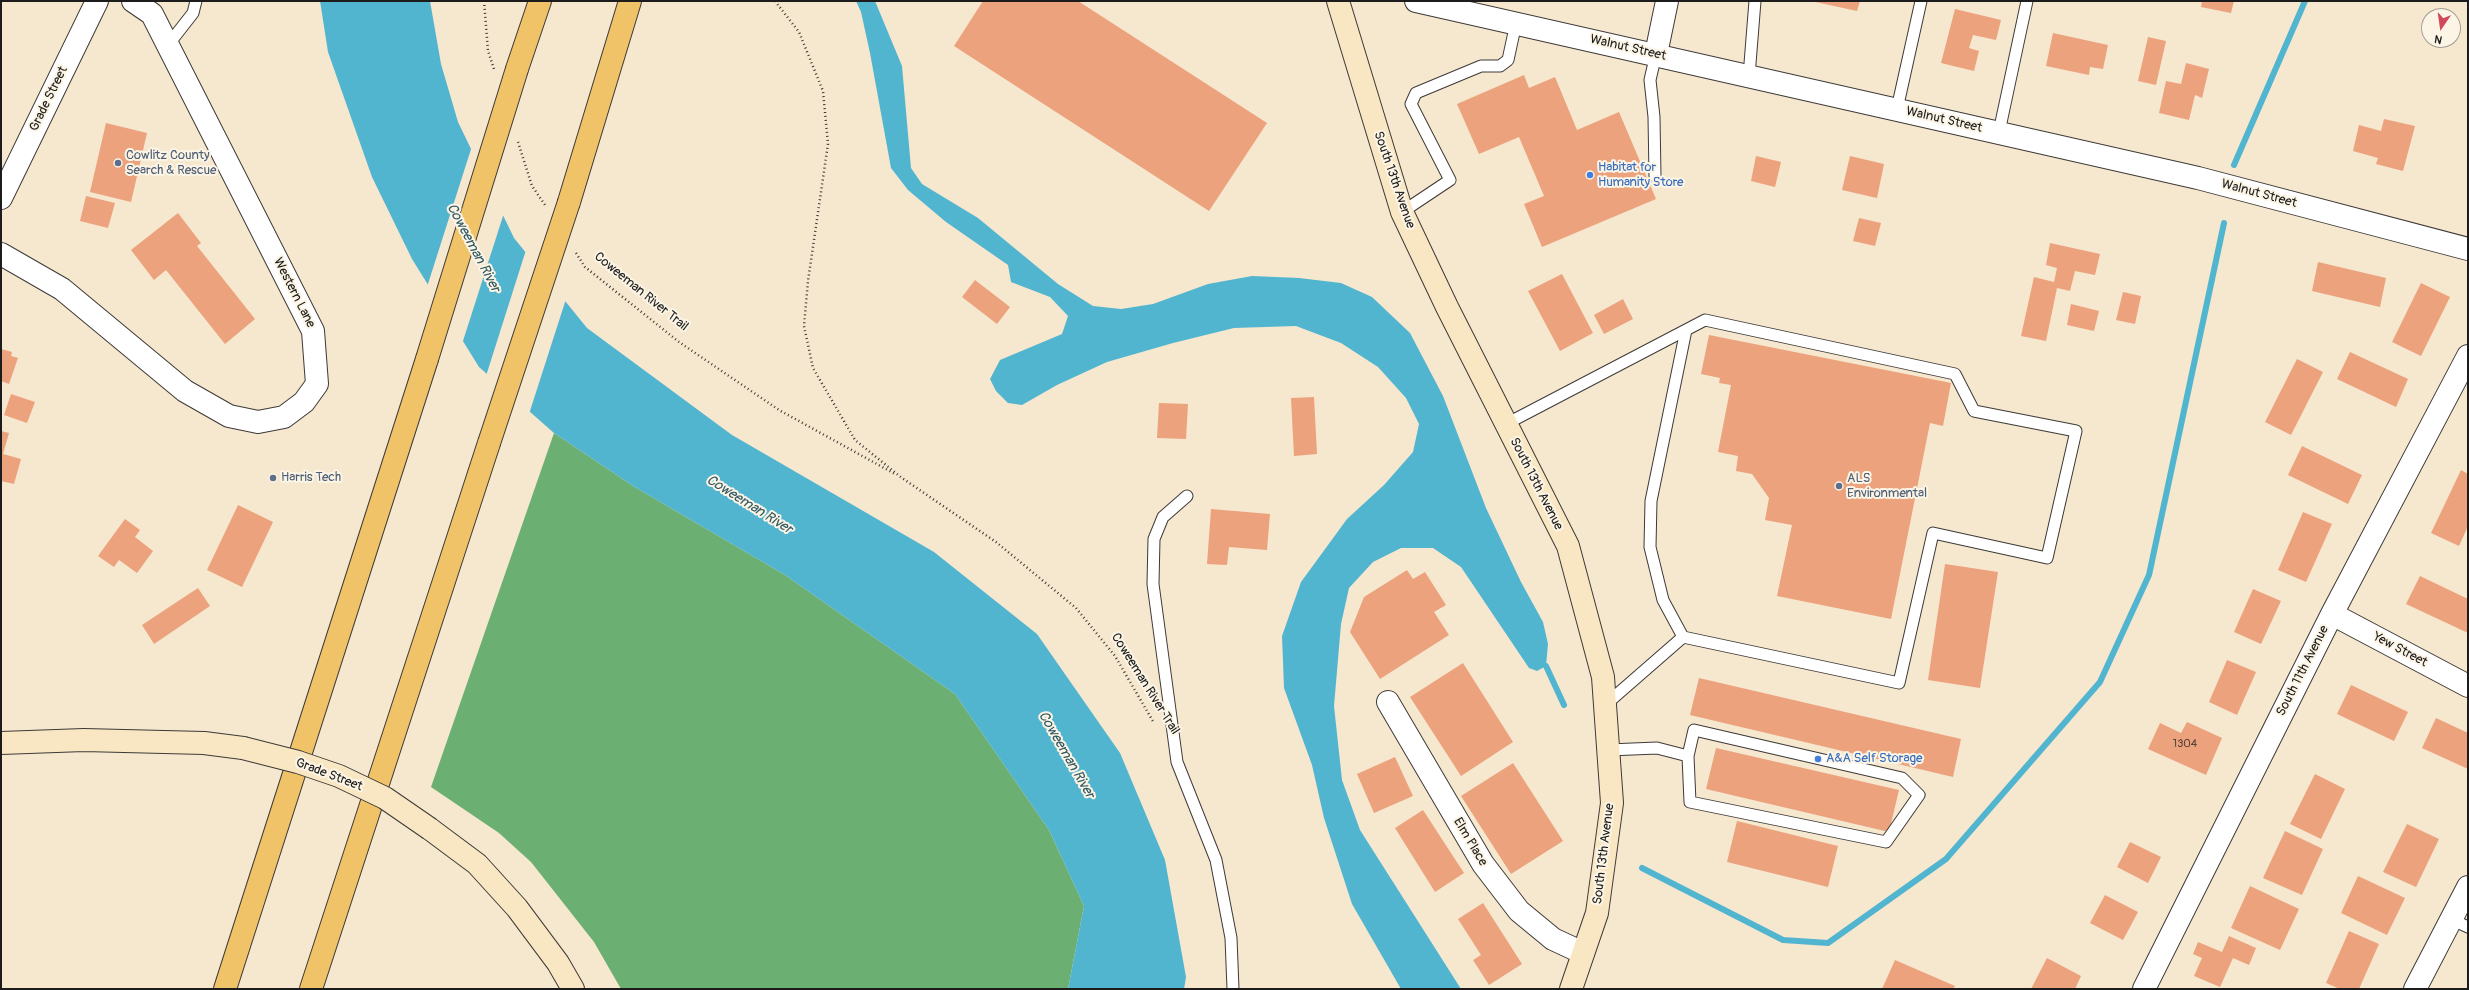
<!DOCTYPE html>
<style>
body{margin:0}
#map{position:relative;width:2469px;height:990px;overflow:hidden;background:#f6e7cf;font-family:Pangolin,sans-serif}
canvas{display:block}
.frame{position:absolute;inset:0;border:2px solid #1c1c1c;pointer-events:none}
.north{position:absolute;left:2421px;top:8px;width:40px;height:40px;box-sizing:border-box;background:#fcf5e5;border:1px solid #a29e95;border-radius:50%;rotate:193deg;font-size:11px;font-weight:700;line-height:16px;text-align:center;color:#1c1c1c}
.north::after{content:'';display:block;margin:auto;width:14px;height:18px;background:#d1495b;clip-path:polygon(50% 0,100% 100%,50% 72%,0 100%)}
</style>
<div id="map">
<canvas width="2469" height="990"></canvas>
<div class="frame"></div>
<div class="north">N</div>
</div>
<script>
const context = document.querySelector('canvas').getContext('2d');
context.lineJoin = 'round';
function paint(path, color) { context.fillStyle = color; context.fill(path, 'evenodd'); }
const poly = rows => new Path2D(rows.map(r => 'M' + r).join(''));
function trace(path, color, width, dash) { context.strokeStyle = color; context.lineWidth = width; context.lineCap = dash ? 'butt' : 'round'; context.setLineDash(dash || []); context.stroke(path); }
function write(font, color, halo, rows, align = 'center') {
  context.font = font + ' Pangolin,sans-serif'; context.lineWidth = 4; context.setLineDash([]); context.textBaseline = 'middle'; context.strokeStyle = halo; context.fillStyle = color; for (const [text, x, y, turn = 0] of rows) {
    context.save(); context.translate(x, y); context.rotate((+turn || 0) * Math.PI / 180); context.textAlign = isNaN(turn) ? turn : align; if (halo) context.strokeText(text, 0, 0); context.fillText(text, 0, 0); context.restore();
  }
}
paint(poly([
 [554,433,633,486,785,575,955,694,1049,830,1084,906,1068,989,621,989,594,942,531,862,499,833,431,787]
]), '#6caf72');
paint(poly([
 [320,1,430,1,441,64,458,122,514,238,587,328,732,435,934,552,1037,634,1120,753,1165,860,1186,977,1184,989,1068,989,1084,906,1049,830,955,694,785,575,633,486,554,433,479,367,412,259,372,177,328,52],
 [856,1,875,1,902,66,911,168,922,184,978,218,1058,284,1093,306,1121,309,1153,304,1208,284,1252,276,1299,278,1341,283,1372,297,1410,333,1443,396,1486,508,1521,582,1543,622,1548,644,1546,666,1537,671,1529,668,1461,567,1433,548,1401,548,1373,562,1349,588,1341,624,1334,706,1342,780,1360,830,1461,989,1401,989,1352,904,1324,818,1312,765,1284,688,1282,636,1301,582,1347,519,1384,485,1413,452,1419,424,1406,398,1378,367,1341,343,1296,326,1234,328,1173,343,1107,362,1057,385,1022,405,1008,403,996,391,990,379,1000,360,1062,334,1068,316,1050,297,1011,282,1008,265,946,222,908,190,891,168,870,53,861,12]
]), '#52b5d0');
paint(poly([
 [472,146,504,213,462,344,427,287],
 [526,250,566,299,529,414,486,376]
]), '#f6e7cf');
trace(poly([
 [2234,165,2305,1],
 [1546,666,1564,705],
 [1642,868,1783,940,1828,943,1946,859,2100,682,2149,575,2224,223]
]), '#52b5d0', 6);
paint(poly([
 [983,1,1078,1,1267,123,1209,211,954,46],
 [1811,1,1860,1,1857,11],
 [2202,1,2234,1,2231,13,2201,7],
 [1955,9,2001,20,1996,40,1973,35,1969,48,1979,51,1974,71,1941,63],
 [2053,33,2108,45,2103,69,2090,67,2089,75,2046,66],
 [2148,37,2166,41,2156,85,2138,81],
 [2186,63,2209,69,2202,98,2195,95,2189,120,2159,113,2166,81,2181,84],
 [1524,75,1529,88,1555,77,1577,130,1619,112,1656,199,1542,247,1524,204,1544,196,1519,137,1479,154,1457,104],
 [2384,119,2415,126,2403,171,2376,164,2378,158,2353,151,2359,125,2381,131],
 [106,123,147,133,131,202,90,192],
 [1756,156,1781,162,1775,187,1751,181],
 [1850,156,1884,164,1877,198,1842,190],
 [86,196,115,203,108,228,80,221],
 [178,213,201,243,197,246,255,319,225,344,166,270,154,280,131,250],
 [1859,218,1881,223,1875,246,1853,241],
 [2050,243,2100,254,2095,275,2075,271,2070,291,2057,288,2046,341,2021,336,2034,277,2054,282,2057,268,2046,265],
 [2318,262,2386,278,2380,307,2312,291],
 [1562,274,1593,333,1560,351,1528,291],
 [975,280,1010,307,997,324,962,297],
 [2421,283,2450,297,2421,356,2392,342],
 [2123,292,2141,296,2135,324,2116,320],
 [1623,299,1633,319,1604,334,1594,315],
 [2071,304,2099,311,2094,331,2067,325],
 [1709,335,1951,383,1943,426,1930,423,1891,619,1777,596,1792,525,1765,520,1769,498,1752,474,1736,471,1738,456,1718,452,1731,385,1719,383,1720,378,1701,374],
 [1,349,12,352,11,356,18,358,9,384,1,381],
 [2350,352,2408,379,2396,407,2337,379],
 [2297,359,2323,372,2291,435,2265,422],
 [11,394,35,402,27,423,4,415],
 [1314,397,1317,454,1294,456,1291,398],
 [1159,403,1188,404,1186,439,1157,438],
 [1,431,9,433,3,454,21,459,14,484,1,481],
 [2302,446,2362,475,2348,504,2288,475],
 [2461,470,2468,474,2468,526,2459,546,2431,533],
 [238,505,273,522,242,587,207,570],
 [1211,509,1270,514,1267,550,1229,547,1227,565,1207,564],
 [2303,512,2332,524,2306,582,2278,570],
 [125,519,140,530,135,537,153,551,137,573,119,560,114,567,98,556],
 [1945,564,1998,572,1980,688,1928,680],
 [1407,570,1413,579,1425,572,1446,605,1434,612,1449,635,1380,679,1350,632,1364,597],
 [2420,576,2468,599,2468,633,2406,604],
 [198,588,210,606,154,644,142,625],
 [2253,589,2281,601,2261,644,2234,632],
 [2227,660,2256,672,2237,715,2209,702],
 [1463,663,1513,742,1461,776,1410,697],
 [1699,678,1961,739,1953,777,1690,715],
 [2351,685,2408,712,2394,741,2337,714],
 [2436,718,2468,733,2468,769,2422,748],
 [2187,722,2222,738,2206,775,2148,749,2160,723,2181,733],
 [1716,748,1899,790,1889,832,1706,789],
 [1395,757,1413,796,1374,813,1357,774],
 [1513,763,1563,841,1511,874,1461,796],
 [2315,774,2345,789,2321,839,2290,824],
 [1423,810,1464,873,1435,892,1395,828],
 [1737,821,1838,846,1828,887,1727,862],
 [2407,824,2439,839,2416,887,2383,872],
 [2285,831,2323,849,2302,895,2263,878],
 [2130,842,2161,857,2148,883,2117,867],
 [2358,876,2405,898,2387,935,2341,913],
 [2250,886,2299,909,2280,950,2231,928],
 [2105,895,2138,912,2123,940,2090,923],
 [1483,903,1522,964,1489,985,1473,960,1481,955,1458,919],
 [2349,931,2379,944,2359,989,2340,989,2326,983],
 [2229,936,2256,948,2249,965,2233,958,2220,987,2194,976,2202,958,2193,954,2198,942,2222,952],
 [2047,958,2081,976,2075,989,2031,989],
 [1895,960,1955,986,1953,989,1882,989]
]), '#eca27d');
const service = poly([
 [168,45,193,13,196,1],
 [1749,76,1755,1],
 [1897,109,1921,1],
 [1999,132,2027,1],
 [1655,176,1654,117,1650,80,1656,54],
 [1402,212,1450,180,1411,104,1416,93,1481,66,1500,66,1508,60,1516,23],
 [1506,424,1705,320,1955,374,1974,411,2076,431,2047,558,1933,533,1899,683,1683,637,1605,705],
 [1187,496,1163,517,1154,539,1153,584,1177,762,1216,860,1231,938,1233,989],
 [1683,637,1663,600,1650,547,1651,501,1686,330],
 [1608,750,1657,748,1688,756,1690,802,1886,842,1919,795,1902,778,1694,730,1688,756],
 [2451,919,2468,927]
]);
const minor = poly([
 [1416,1,2198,178,2468,249],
 [1656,54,1667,1],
 [1,198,97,1],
 [1,254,62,289,185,391,229,416,258,422,284,417,304,402,317,384,313,331,152,14,133,1],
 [2332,614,2468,686],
 [1388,702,1483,864,1519,911,1553,939,1583,953],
 [2144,989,2332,614,2468,356],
 [2415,989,2468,887]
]);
const secondary = poly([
 [1338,1,1402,212,1447,307,1568,546,1603,677,1612,803,1597,913,1571,989],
 [1,743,84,740,204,743,243,748],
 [430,829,477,864,517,908,558,963,573,989]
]);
const motorway = poly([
 [517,69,540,1],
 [569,202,630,1],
 [225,989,427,359],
 [311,989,489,443]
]);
trace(service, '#3d3a37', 13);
trace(minor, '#3d3a37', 24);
trace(secondary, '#3d3a37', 24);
trace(motorway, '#3d3a37', 24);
trace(poly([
 [484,1,488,51,494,69],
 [775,1,799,32,823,91,828,144,808,281,804,326,813,368,855,440,902,478,996,542,1076,608,1115,656,1154,723],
 [518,142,532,186,545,205],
 [576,253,585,267,679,342,779,410,895,474]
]), '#3d3a37', 2.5, [1, 3]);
trace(service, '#fff', 11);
trace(minor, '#fff', 22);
trace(secondary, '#f9e7c3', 22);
trace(motorway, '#f1c369', 22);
const secondaryBridge = poly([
 [243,748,298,762,339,776,385,798,430,829]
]);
const motorwayBridge = poly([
 [427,359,517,69],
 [489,443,569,202]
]);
trace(secondaryBridge, '#3d3a37', 24, []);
trace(motorwayBridge, '#3d3a37', 24, []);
trace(secondaryBridge, '#f9e7c3', 22);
trace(motorwayBridge, '#f1c369', 22);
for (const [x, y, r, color] of [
 [118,163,4,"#5c6f8a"],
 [1590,175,4,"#3f7fe0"],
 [273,478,4,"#5c6f8a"],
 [1839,486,4,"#5c6f8a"],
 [1818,759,4,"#3f7fe0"]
]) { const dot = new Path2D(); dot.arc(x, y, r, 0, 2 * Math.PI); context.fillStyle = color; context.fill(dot); trace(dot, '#fcf5e5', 1.5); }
write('11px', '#503e34', null, [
 ["1304",2185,744]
]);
write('13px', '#1c1c1c', '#fcf5e5', [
 ["Walnut Street",1628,48,13],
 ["Grade Street",49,99,-64],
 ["Walnut Street",1944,120,13],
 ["South 13th Avenue",1394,180,71],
 ["Walnut Street",2259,194,15],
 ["Coweeman River Trail",641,292,39],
 ["Western Lane",294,293,63],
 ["South 13th Avenue",1536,484,63],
 ["Yew Street",2400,650,28],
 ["South 11th Avenue",2303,671,-63],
 ["Coweeman River Trail",1145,684,58],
 ["Grade Street",329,775,21],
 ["Elm Place",1470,842,59],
 ["South 13th Avenue",1604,854,-83]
]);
write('13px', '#4e5e75', '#fcf5e5', [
 ["Cowlitz County",126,156],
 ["Search & Rescue",126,171],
 ["Harris Tech",281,478],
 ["ALS",1847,479],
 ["Environmental",1847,494]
], 'left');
write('13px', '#366cbe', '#fcf5e5', [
 ["Habitat for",1598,168],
 ["Humanity Store",1598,183],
 ["A&A Self Storage",1826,759]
], 'left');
write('italic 14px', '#325964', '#fcf5e5', [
 ["Coweeman River",473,248,62],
 ["Coweeman River",749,505,32],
 ["Coweeman River",1066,755,60]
]);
</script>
